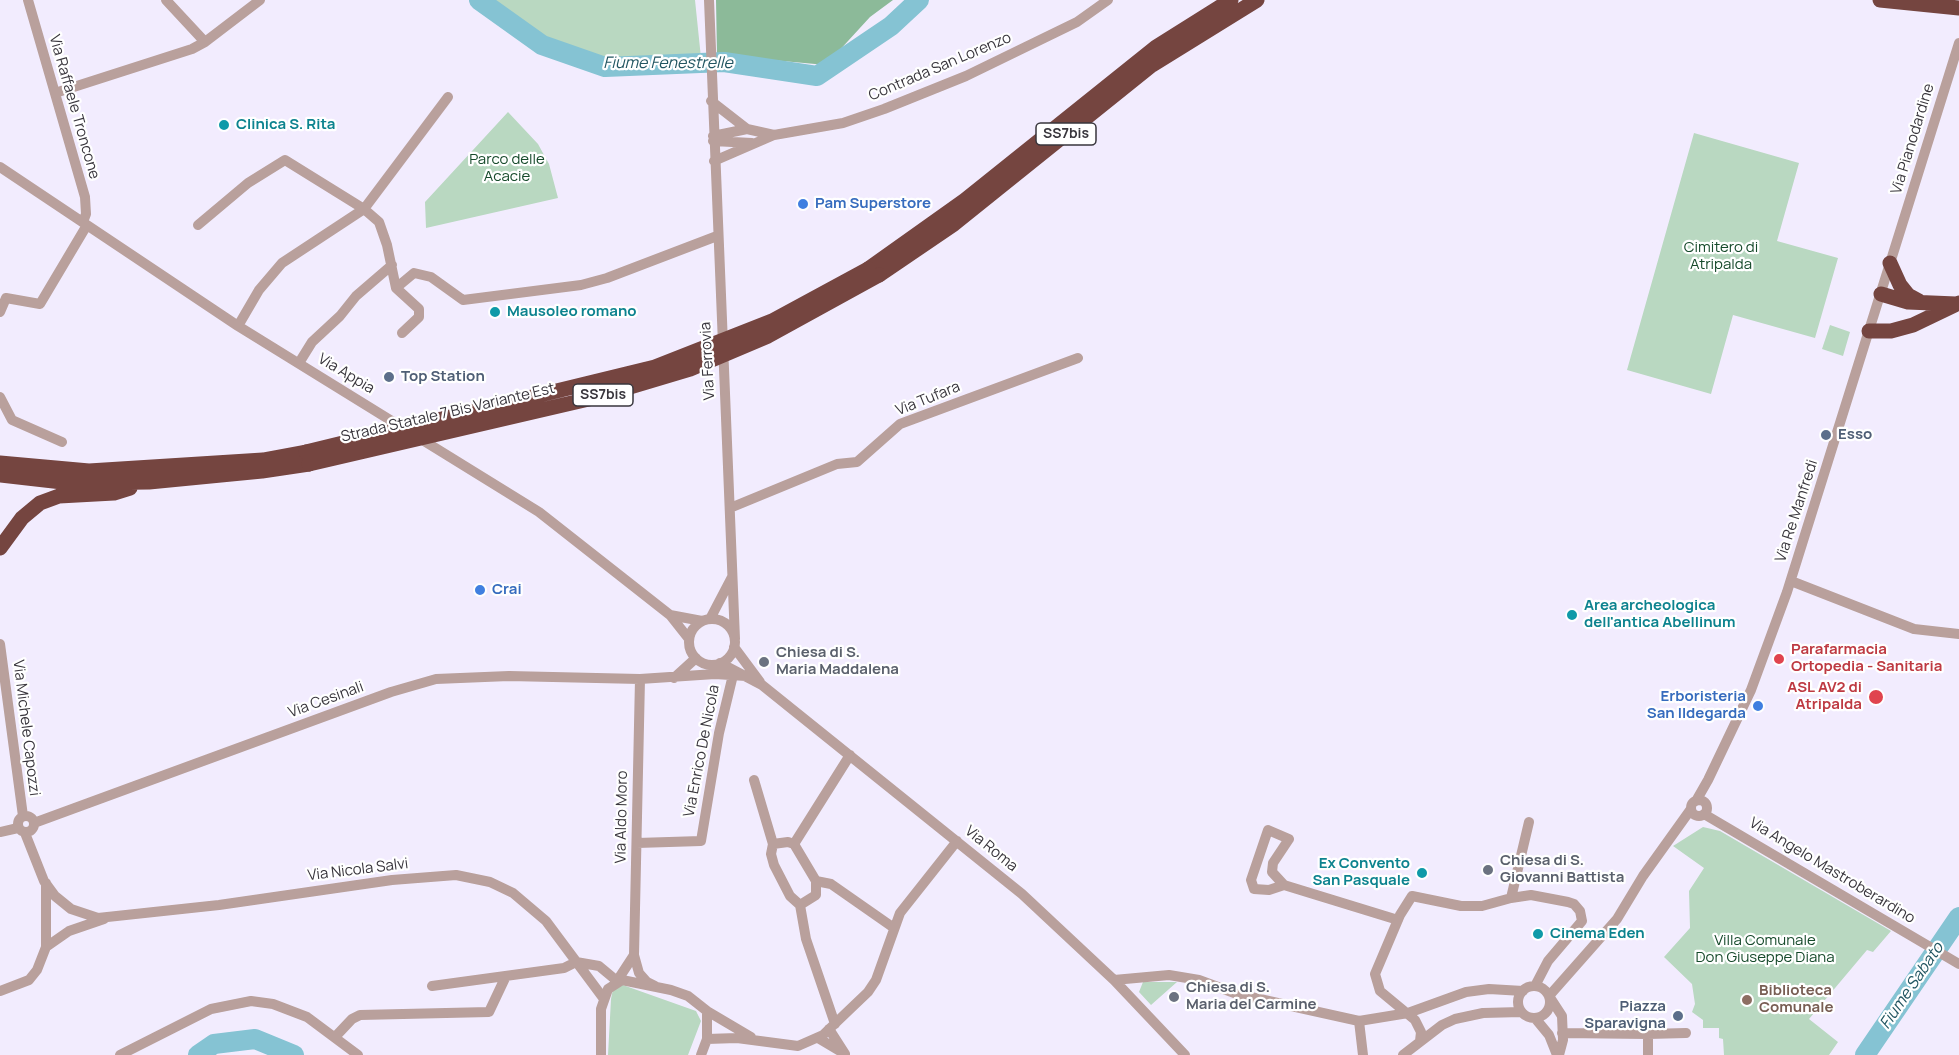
<!DOCTYPE html>
<style>
body{margin:0}
canvas{display:block;background:#f2ecfe}
</style>
<canvas width="1959" height="1055"></canvas>
<script>
const context = document.querySelector('canvas').getContext('2d');
context.lineJoin = 'round';
function paint(path, color) { context.fillStyle = color; context.fill(path, 'evenodd'); }
const poly = rows => new Path2D(rows.map(r => 'M' + r).join(''));
function trace(path, color, width, dash) { context.strokeStyle = color; context.lineWidth = width; context.lineCap = dash ? 'butt' : 'round'; context.setLineDash(dash || []); context.stroke(path); }
function write(font, color, halo, rows, align = 'center') {
  context.font = font + ' Manrope,sans-serif'; context.lineWidth = 4.5; context.setLineDash([]); context.textBaseline = 'middle'; context.strokeStyle = halo; context.fillStyle = color; for (const [text, x, y, turn = 0] of rows) {
    context.save(); context.translate(x, y); context.rotate((+turn || 0) * Math.PI / 180); context.textAlign = isNaN(turn) ? turn : align; if (halo) context.strokeText(text, 0, 0); context.fillText(text, 0, 0); context.restore();
  }
}
paint(poly([
 [489,0,695,0,701,58,607,62,547,44],
 [508,112,538,144,549,164,558,198,426,228,425,202],
 [1694,133,1799,163,1777,241,1838,258,1815,338,1733,315,1711,394,1627,370],
 [1830,325,1850,332,1843,356,1822,349],
 [1703,827,1720,831,1891,931,1873,952,1867,950,1809,1019,1838,1042,1829,1055,1724,1055,1723,1039,1719,1038,1719,1028,1703,1028,1703,1020,1692,1012,1695,1004,1692,984,1664,957,1690,928,1689,891,1704,868,1673,846],
 [1143,982,1177,982,1151,1005,1139,992],
 [620,984,696,1011,701,1021,688,1055,608,1055,611,999,613,989]
]), '#b9d8c1');
paint(poly([
 [716,0,893,0,870,17,826,65,717,55]
]), '#8cba99');
trace(poly([
 [479,0,542,45,605,67,724,62,817,76,891,26,919,0],
 [198,1055,214,1044,255,1039,294,1055],
 [1865,1055,1959,917]
]), '#85c3d3', 20);
trace(poly([
 [28,0,85,197,86,214,83,222],
 [166,0,205,42],
 [709,0,735,639],
 [55,93,192,49,205,42,260,0],
 [711,101,747,129],
 [713,136,747,129,774,135],
 [713,141,752,143],
 [714,161,774,135,843,123,884,109,966,76,1077,22,1108,0],
 [0,167,238,326,539,512,670,615,689,639],
 [198,225,248,183,285,160,364,209,379,222,387,245,396,288,419,309,419,317,402,333],
 [396,288,414,273,431,277,463,300,581,285,607,278,717,236],
 [0,312,6,298,40,304,87,225],
 [238,326,259,290,282,263,364,209,448,97],
 [299,363,312,342,340,316,356,296,392,265],
 [0,397,12,420,62,442],
 [730,508,837,464,857,462,900,424,1078,358],
 [1791,581,1914,629,1959,634],
 [670,615,702,621],
 [710,619,732,577],
 '689 642a23 23 0 1 1 46 0a23 23 0 1 1-46 0Z',
 [0,644,23,816],
 [734,647,760,682],
 [715,674,720,663,762,685,1022,894,1114,980,1185,1055],
 [674,678,696,658],
 [640,679,634,955,639,973,647,982,655,986],
 [754,780,773,844,771,854,774,865,790,896,800,905],
 '1691 808a8 8 0 1 1 16 0a8 8 0 1 1-16 0Z',
 [1696,801,1708,780,1751,690,1787,592,1959,43],
 [1704,814,1959,964],
 '18 824a8 8 0 1 1 16 0a8 8 0 1 1-16 0Z',
 [34,823,391,692,436,679,509,676,640,679,715,674,746,676],
 [0,832,18,828],
 [25,833,44,881,55,896,71,909,98,918,219,905,392,880,456,875,490,882,513,893,546,921,604,999],
 [637,843,701,841,719,733,733,675],
 [773,844,788,842,794,844,816,881,816,895,800,905],
 [794,844,850,755],
 [816,881,831,884,894,928],
 [46,883,46,947,69,931,104,919],
 [1284,885,1269,890,1254,889,1251,880,1268,830,1289,839,1273,863,1272,872,1284,885,1398,920],
 [1511,898,1531,895,1568,902,1574,904,1580,911,1582,921,1548,961,1535,986],
 [800,905,806,939,835,1024],
 [576,962,599,966,617,981,634,955],
 [1114,980,1169,975,1199,980,1237,994,1359,1021,1408,1013,1466,992,1489,989,1523,991],
 [432,986,564,968,576,962],
 '1518 1002a16 16 0 1 1 32 0a16 16 0 1 1-32 0Z',
 [0,991,29,980,37,970,46,947],
 [707,1011,751,1037],
 [1535,1018,1549,1035,1557,1055],
 [1359,1021,1363,1055],
 [1562,1033,1648,1034,1648,1055],
 [1648,1034,1686,1033],
 [335,1037,352,1019,360,1015,489,1012,506,976],
 [818,1038,845,1054,829,1029],
 [707,1039,737,1038,798,1046,823,1035,868,992,876,980,900,913,957,841],
 [1420,1041,1421,1032,1415,1020,1380,991,1375,974,1400,915,1412,896,1461,906,1482,906,1511,898,1529,822],
 [120,1055,211,1009,251,1001,273,1004,307,1017,358,1055],
 [601,1055,601,1009,608,989,622,980,671,990,688,996,707,1011,707,1039,701,1055],
 [1403,1055,1442,1025,1455,1019,1483,1013,1521,1012],
 [1559,1055,1563,1040,1562,1016,1549,996,1617,919,1643,876,1691,809]
]), '#b9a09c', 10);
trace(poly([
 [1880,0,1959,8],
 [1890,263,1900,285,1908,295,1919,301],
 [868,269,965,200,1156,47,1231,0],
 [879,275,954,224,1152,65,1257,0],
 [1881,294,1908,302,1956,304],
 [1869,331,1891,331,1913,325,1959,303],
 [0,463,89,471,263,460,306,452],
 [0,475,71,483,149,482,262,471,309,464],
 [0,548,22,518,40,503,59,496,114,493,130,488]
]), '#754540', 15);
trace(poly([
 [306,452,655,367,772,321,868,269],
 [309,464,593,398,690,369,768,336,879,275]
]), '#754540', 15);
for (const [x, y, r, color] of [
 [224,125,6,"#0f9aa8"],
 [803,204,6,"#3f7fe0"],
 [495,312,6,"#0f9aa8"],
 [389,377,6,"#5c6f8a"],
 [1826,435,6,"#5c6f8a"],
 [480,590,6,"#3f7fe0"],
 [1572,615,6,"#0f9aa8"],
 [1779,659,6,"#e0444e"],
 [764,662,6,"#6b7280"],
 [1876,697,8,"#e0444e"],
 [1758,706,6,"#3f7fe0"],
 [1488,870,6,"#6b7280"],
 [1422,873,6,"#0f9aa8"],
 [1538,934,6,"#0f9aa8"],
 [1174,997,6,"#6b7280"],
 [1747,1000,6,"#8d6e63"],
 [1678,1016,6,"#5c6f8a"]
]) { const dot = new Path2D(); dot.arc(x, y, r, 0, 2 * Math.PI); context.fillStyle = color; context.fill(dot); trace(dot, '#fff', 2); }
for (const [x, y, w] of [
 [1066,134,60],
 [603,395,60]
]) { const box = new Path2D(); box.roundRect(x - w / 2, y - 11, w, 22, 4.5); context.fillStyle = '#fff'; context.fill(box); trace(box, '#39363d', 1.5); }
write('bold 14px', '#39363d', null, [
 ["SS7bis",1066,134],
 ["SS7bis",603,395]
]);
write('15px', '#39363d', '#fff', [
 ["Contrada San Lorenzo",940,67,-23],
 ["Via Raffaele Troncone",74,107,74],
 ["Via Pianodardine",1913,139,-73],
 ["Via Ferrovia",708,361,-93],
 ["Via Appia",346,374,31],
 ["Via Tufara",928,399,-22],
 ["Strada Statale 7 Bis Variante Est",448,413,-13],
 ["Via Re Manfredi",1797,511,-72],
 ["Via Cesinali",326,700,-20],
 ["Via Michele Capozzi",26,728,83],
 ["Via Enrico De Nicola",702,751,-79],
 ["Via Aldo Moro",622,817,-89],
 ["Via Roma",991,849,39],
 ["Via Nicola Salvi",358,870,-7],
 ["Via Angelo Mastroberardino",1832,871,31]
]);
write('bold 15px', '#0d838f', '#fff', [
 ["Clinica S. Rita",236,125],
 ["Mausoleo romano",507,312],
 ["Area archeologica",1584,606],
 ["dell'antica Abellinum",1584,623],
 ["Ex Convento",1410,864,"right"],
 ["San Pasquale",1410,881,"right"],
 ["Cinema Eden",1550,934]
], 'left');
write('15px', '#164a2b', '#fff', [
 ["Parco delle",507,160],
 ["Acacie",507,177],
 ["Cimitero di",1721,248],
 ["Atripalda",1721,265],
 ["Villa Comunale",1765,941],
 ["Don Giuseppe Diana",1765,958]
]);
write('bold 15px', '#366cbe', '#fff', [
 ["Pam Superstore",815,204],
 ["Crai",492,590],
 ["Erboristeria",1746,697,"right"],
 ["San Ildegarda",1746,714,"right"]
], 'left');
write('bold 15px', '#4e5e75', '#fff', [
 ["Top Station",401,377],
 ["Esso",1838,435],
 ["Piazza",1666,1007,"right"],
 ["Sparavigna",1666,1024,"right"]
], 'left');
write('bold 15px', '#be3a42', '#fff', [
 ["Parafarmacia",1791,650],
 ["Ortopedia - Sanitaria",1791,667],
 ["ASL AV2 di",1862,688,"right"],
 ["Atripalda",1862,705,"right"]
], 'left');
write('bold 15px', '#5b616d', '#fff', [
 ["Chiesa di S.",776,653],
 ["Maria Maddalena",776,670],
 ["Chiesa di S.",1500,861],
 ["Giovanni Battista",1500,878],
 ["Chiesa di S.",1186,988],
 ["Maria del Carmine",1186,1005]
], 'left');
write('bold 15px', '#785e54', '#fff', [
 ["Biblioteca",1759,991],
 ["Comunale",1759,1008]
], 'left');
write('italic 16px', '#215561', '#fff', [
 ["Fiume Fenestrelle",668,64],
 ["Fiume Sabato",1912,986,-56]
]);
</script>
